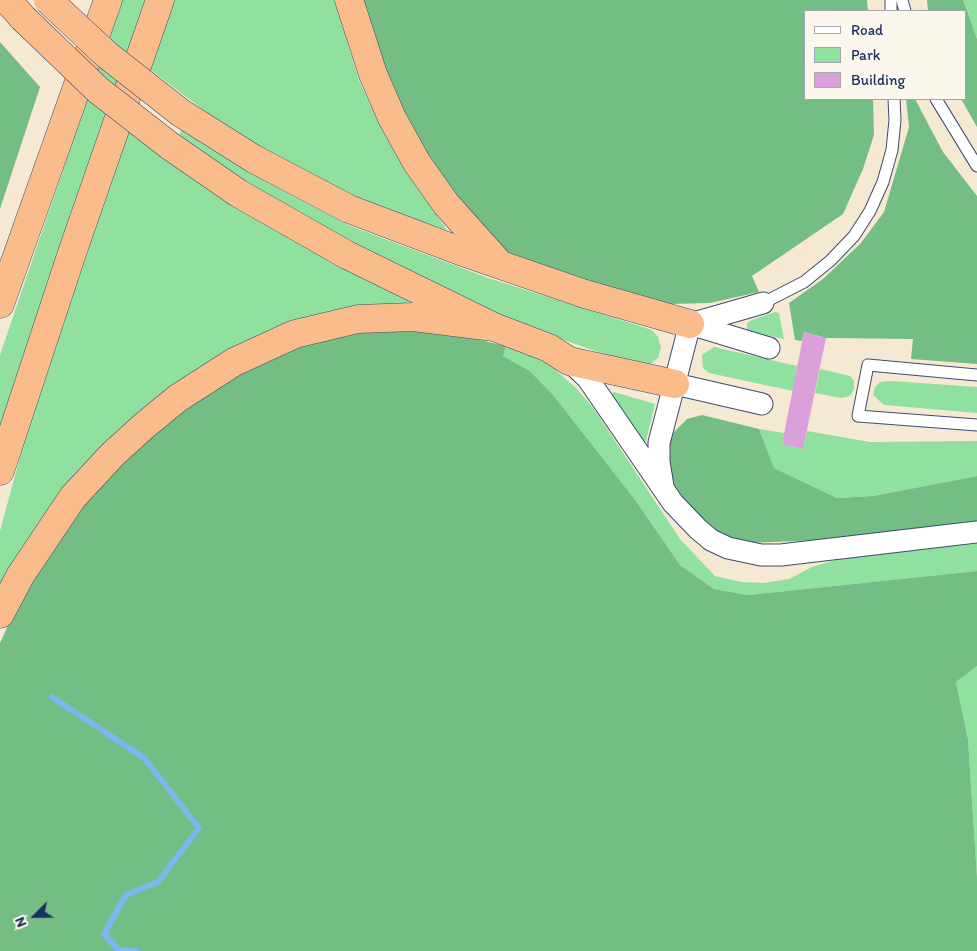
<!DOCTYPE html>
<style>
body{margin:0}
#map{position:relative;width:977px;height:951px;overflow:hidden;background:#f6e9d3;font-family:Itim,sans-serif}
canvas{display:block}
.legend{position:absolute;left:804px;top:10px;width:162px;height:90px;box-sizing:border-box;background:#fbf7ec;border:1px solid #a1a7b3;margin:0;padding:6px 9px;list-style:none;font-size:15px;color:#1b2f5e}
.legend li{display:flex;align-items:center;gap:10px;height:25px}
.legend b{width:25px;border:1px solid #a1a7b3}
.north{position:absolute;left:10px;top:891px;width:50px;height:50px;-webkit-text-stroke:4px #fbf7ec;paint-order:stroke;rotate:247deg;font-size:14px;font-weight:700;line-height:20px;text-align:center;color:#1b2f5e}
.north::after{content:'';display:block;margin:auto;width:18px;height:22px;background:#1b2f5e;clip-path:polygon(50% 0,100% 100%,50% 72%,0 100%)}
</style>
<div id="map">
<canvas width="977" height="951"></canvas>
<ul class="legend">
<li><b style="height:6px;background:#fff"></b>Road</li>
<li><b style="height:14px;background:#90e09f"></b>Park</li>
<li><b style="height:14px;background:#daa0da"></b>Building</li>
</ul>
<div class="north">N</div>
</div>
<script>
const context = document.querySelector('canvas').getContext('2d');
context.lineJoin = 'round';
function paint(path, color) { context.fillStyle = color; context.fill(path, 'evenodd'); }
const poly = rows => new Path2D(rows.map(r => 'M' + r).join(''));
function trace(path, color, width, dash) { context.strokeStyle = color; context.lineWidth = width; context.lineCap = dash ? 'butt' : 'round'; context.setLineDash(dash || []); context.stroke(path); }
paint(poly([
 [121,0,148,0,47,284,0,430,0,355],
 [171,0,334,0,359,80,378,122,405,171,447,230,363,204,253,148,147,67],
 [963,0,977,0,977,39,969,14],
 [124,127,427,309,0,586,0,531,36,398],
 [182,128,267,182,348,225,488,278,652,330,658,337,661,347,658,358,649,365,635,365,471,307,243,184,179,136],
 [775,312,779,313,784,339,750,332,747,329,747,323,752,320],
 [506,346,534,356,552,367,576,388,594,409,680,539,715,576,742,582,764,583,789,579,812,567,839,559,977,543,977,571,748,595,714,589,680,565,636,501,554,396,530,371,503,356],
 [714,347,797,366,793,391,709,373,703,368,702,355],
 [820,369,850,376,854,381,854,389,850,396,841,398,815,393],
 [891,381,977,387,977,413,884,405,873,395,875,387,880,382],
 [614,392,655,404,644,449,610,395],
 [759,429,784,433,782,444,803,449,807,431,870,442,977,441,977,476,873,496,837,498,774,468],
 [977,666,977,877,968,739,956,682]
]), '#90e09f');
paint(poly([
 [361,0,867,0,868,11,806,11,806,99,873,99,874,135,863,169,843,214,752,276,759,292,710,303,668,304,592,286,505,253,464,215,421,147,387,85],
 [927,0,963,0,969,15,977,39,977,127,961,99,966,99,966,11,928,11],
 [0,42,40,87,0,209],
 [906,99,915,99,943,152,977,196,977,364,911,359,913,339,826,338,804,332,802,341,795,340,789,303,823,279,861,243,884,212,909,127],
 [374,325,454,334,506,346,503,356,530,371,554,396,636,501,680,565,714,589,748,595,977,571,977,666,956,682,968,739,977,877,977,951,0,951,0,643,26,586,78,504,154,429,227,378,302,341],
 [702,415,759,429,774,468,837,498,873,496,977,476,977,522,847,539,747,543,707,528,684,504,668,474,666,452,672,434,687,419]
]), '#74be86');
trace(poly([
 [52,697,144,758,199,828,158,882,126,895,104,934,119,950,136,951]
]), '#7eb6ee', 6);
paint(poly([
 [804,332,826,338,803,449,782,444]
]), '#daa0da');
const service = poly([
 [891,0,891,11],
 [902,0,905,11],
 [936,99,977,166],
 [763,303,804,282,830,261,854,236,870,211,883,182,892,150,895,120,894,99],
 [977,375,868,365,858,416,977,425]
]);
const minor = poly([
 [690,324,769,348],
 [690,324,763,303],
 [569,361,588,379,673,503,698,529,711,540,728,548,761,555,781,555,977,532],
 [675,384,762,404],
 [663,486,659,462,659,443,690,324]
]);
const motorway = poly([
 [7,0,23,18],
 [349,0,373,74,392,118,417,163,446,204,497,261],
 [181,113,254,159,349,209,460,251,585,294,690,324],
 [170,146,238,193,347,255,494,327,549,348,569,361,675,384],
 [0,304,108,0],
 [0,471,72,253,160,0],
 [0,614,20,576,73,497,113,454,145,425,178,398,234,362,295,334,358,319,413,317,494,327]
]);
trace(service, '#3c4b70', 13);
trace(minor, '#3c4b70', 23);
trace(motorway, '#3c4b70', 29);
trace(service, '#fff', 11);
trace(minor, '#fff', 21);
trace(motorway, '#f9bc8a', 28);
const motorwayBridge = poly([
 [48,0,107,55,181,113],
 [23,18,98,90,170,146]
]);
trace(motorwayBridge, '#3c4b70', 29, []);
trace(motorwayBridge, '#f9bc8a', 28);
</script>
